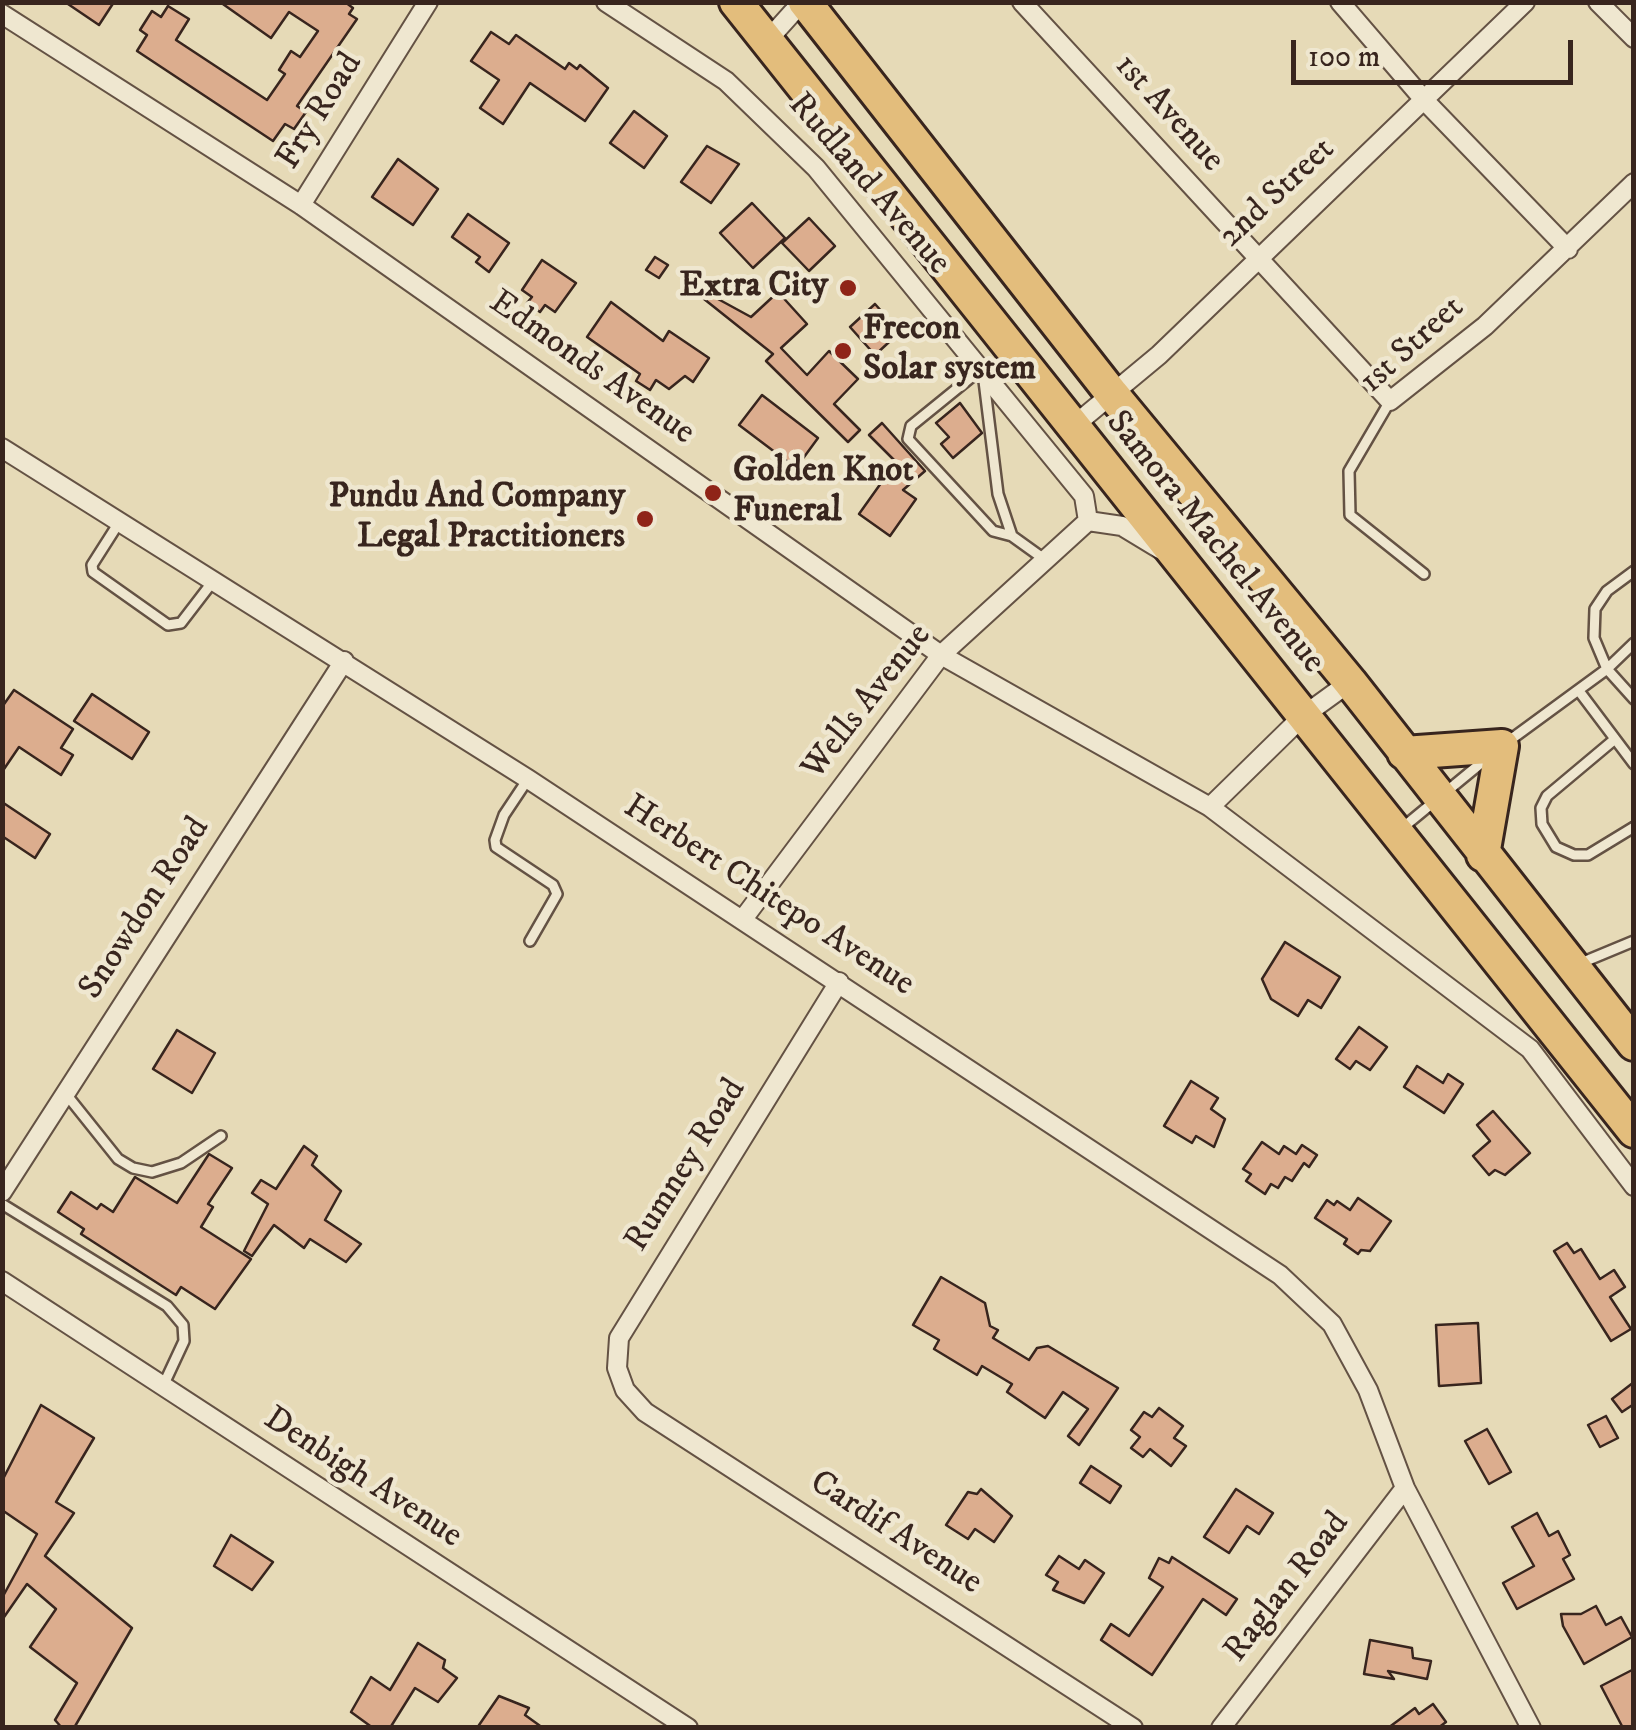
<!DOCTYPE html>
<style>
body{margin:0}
#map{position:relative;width:1636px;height:1730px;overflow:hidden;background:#e6dab7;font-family:"IM FELL DW Pica",serif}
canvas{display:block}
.frame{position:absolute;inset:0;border:5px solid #38251e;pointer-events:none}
.scale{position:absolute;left:1291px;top:40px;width:282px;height:45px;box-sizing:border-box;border:5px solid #38251e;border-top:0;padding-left:12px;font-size:30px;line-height:35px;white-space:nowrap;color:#38251e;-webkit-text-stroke:8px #efe7d0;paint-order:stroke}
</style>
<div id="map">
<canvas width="1636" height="1730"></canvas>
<div class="frame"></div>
<div class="scale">100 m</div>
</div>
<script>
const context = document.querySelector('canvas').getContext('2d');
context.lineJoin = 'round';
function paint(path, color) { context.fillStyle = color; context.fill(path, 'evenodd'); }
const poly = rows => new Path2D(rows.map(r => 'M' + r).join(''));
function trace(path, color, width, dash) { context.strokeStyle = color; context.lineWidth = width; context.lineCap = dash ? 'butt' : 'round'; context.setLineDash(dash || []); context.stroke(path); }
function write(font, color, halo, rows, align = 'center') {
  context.font = font + ' "IM FELL DW Pica",serif'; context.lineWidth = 9; context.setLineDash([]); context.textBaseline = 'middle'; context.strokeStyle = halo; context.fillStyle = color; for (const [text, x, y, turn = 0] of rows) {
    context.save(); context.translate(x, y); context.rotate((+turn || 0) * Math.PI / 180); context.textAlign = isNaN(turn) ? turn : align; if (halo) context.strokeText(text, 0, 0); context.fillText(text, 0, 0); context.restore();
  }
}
const building = poly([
 [65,2,114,2,99,25,65,2],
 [220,2,345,2,353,8,349,14,357,19,297,106,306,112,294,129,285,124,273,141,137,51,147,35,140,30,152,11,161,17,168,6,189,19,176,40,267,100,285,74,279,70,291,51,300,57,318,31,289,12,271,38,220,2],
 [491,32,509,44,516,35,565,69,569,63,577,69,580,65,608,88,585,121,530,83,503,124,480,108,499,80,471,61,491,32],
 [634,111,667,136,644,168,610,143,634,111],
 [707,146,739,164,711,203,681,182,707,146],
 [398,159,438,189,413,225,372,197,398,159],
 [752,203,785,238,753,268,720,233,752,203],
 [468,214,509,243,489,272,476,262,480,257,452,237,468,214],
 [809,218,835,246,809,271,782,243,809,218],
 [655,257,668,265,659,278,646,270,655,257],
 [542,260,576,283,555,312,545,305,540,312,527,303,532,297,522,290,542,260],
 [778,292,807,324,781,348,807,375,829,351,858,379,834,404,860,430,848,442,766,361,773,354,704,299,707,293,751,317,778,292],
 [611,302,663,341,669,331,709,358,693,382,685,376,669,389,656,380,650,390,636,381,640,374,587,337,611,302],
 [875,304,900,332,875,355,850,327,875,304],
 [762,395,818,438,796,468,739,425,762,395],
 [960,403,982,433,953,458,941,444,949,437,936,423,960,403],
 [882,423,925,471,903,490,916,499,890,536,859,514,896,462,869,435,882,423],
 [14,690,73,729,61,748,73,755,61,775,19,747,2,772,2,707,14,690],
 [92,694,149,732,132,759,74,721,92,694],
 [2,802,50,834,35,858,2,836,2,802],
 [1285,942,1340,977,1321,1008,1308,1000,1298,1016,1271,999,1262,979,1285,942],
 [1359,1027,1387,1047,1370,1070,1356,1061,1350,1069,1336,1059,1359,1027],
 [177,1030,215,1053,192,1093,153,1069,177,1030],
 [1417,1066,1443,1083,1448,1074,1463,1084,1444,1113,1404,1087,1417,1066],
 [1191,1081,1218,1098,1211,1109,1225,1119,1214,1147,1196,1136,1192,1143,1164,1126,1191,1081],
 [1493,1111,1530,1153,1505,1175,1495,1170,1489,1175,1473,1156,1490,1141,1477,1125,1493,1111],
 [1262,1142,1279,1154,1284,1146,1296,1154,1302,1145,1317,1155,1309,1167,1304,1163,1292,1181,1285,1177,1278,1188,1271,1184,1265,1194,1246,1181,1251,1174,1243,1169,1262,1142],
 [304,1146,317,1156,312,1165,341,1191,325,1220,361,1244,346,1262,310,1239,304,1248,274,1225,252,1256,244,1251,268,1204,252,1193,261,1180,276,1189,304,1146],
 [209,1154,232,1168,208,1204,213,1207,201,1227,251,1259,215,1309,181,1287,176,1295,81,1234,84,1229,58,1212,71,1192,97,1209,101,1204,113,1212,135,1177,177,1203,209,1154],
 [1358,1198,1391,1221,1370,1251,1361,1250,1358,1254,1344,1244,1347,1239,1315,1218,1327,1200,1334,1205,1337,1201,1350,1210,1358,1198],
 [1567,1243,1574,1253,1581,1249,1600,1279,1614,1270,1625,1287,1610,1297,1631,1329,1611,1341,1554,1251,1567,1243],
 [941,1277,985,1303,990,1326,998,1330,993,1338,1029,1360,1037,1348,1048,1346,1118,1388,1079,1445,1068,1436,1088,1409,1063,1392,1045,1418,1007,1392,1012,1384,982,1366,977,1375,934,1349,939,1340,913,1325,941,1277],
 [1478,1323,1481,1383,1439,1386,1436,1325,1478,1323],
 [1634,1382,1634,1404,1622,1412,1612,1399,1634,1382],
 [41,1405,94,1438,56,1502,74,1513,45,1556,132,1628,74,1728,62,1728,55,1720,77,1683,30,1647,56,1609,27,1584,2,1620,2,1598,37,1534,2,1510,2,1481,41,1405],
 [1159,1408,1183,1426,1174,1438,1186,1446,1171,1466,1150,1449,1143,1457,1131,1448,1140,1437,1131,1430,1144,1412,1152,1417,1159,1408],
 [1606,1416,1618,1438,1600,1447,1588,1425,1606,1416],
 [1487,1429,1511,1472,1489,1484,1465,1441,1487,1429],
 [1091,1466,1121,1486,1110,1503,1080,1483,1091,1466],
 [981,1489,1012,1516,994,1542,975,1529,968,1539,946,1525,968,1492,977,1494,981,1489],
 [1236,1489,1273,1513,1259,1534,1247,1526,1229,1553,1204,1537,1236,1489],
 [1537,1513,1549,1536,1558,1531,1570,1555,1563,1559,1574,1579,1517,1609,1503,1583,1534,1566,1512,1527,1537,1513],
 [231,1535,273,1562,252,1590,214,1566,231,1535],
 [1059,1556,1079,1569,1085,1560,1104,1573,1084,1603,1053,1590,1058,1582,1046,1575,1059,1556],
 [1172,1557,1237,1599,1226,1615,1203,1599,1152,1675,1101,1640,1111,1624,1129,1636,1163,1587,1149,1578,1159,1558,1169,1563,1172,1557],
 [1596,1606,1606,1625,1621,1617,1632,1637,1584,1664,1563,1626,1561,1614,1581,1614,1596,1606],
 [1370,1640,1412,1648,1413,1658,1431,1661,1427,1679,1388,1671,1394,1679,1364,1674,1370,1640],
 [418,1643,445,1660,443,1668,457,1678,438,1702,415,1688,390,1728,373,1728,351,1712,371,1677,390,1690,418,1643],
 [1634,1669,1634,1728,1623,1728,1601,1686,1634,1669],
 [499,1696,529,1708,525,1715,543,1728,477,1728,499,1696],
 [1433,1704,1446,1722,1438,1728,1388,1728,1415,1708,1419,1714,1433,1704]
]);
paint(building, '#dcad8e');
trace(building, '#38251e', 2.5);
const lane = poly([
 [980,370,911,426,908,439,993,531,1012,536],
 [984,381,998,494,1012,536,1044,559],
 [1390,401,1349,471,1350,515,1424,574],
 [120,521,92,565,93,572,168,625,181,623,214,580],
 [1634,571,1607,591,1595,609,1594,638,1607,669,1634,643],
 [1579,691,1634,764],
 [1615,739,1547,796,1541,808,1542,824,1556,847,1574,855,1588,855,1634,827],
 [1506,743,1607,669,1634,699],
 [528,779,504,815,495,840,496,847,553,885,557,894,530,941],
 [1401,829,1486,759],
 [1581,963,1634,941],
 [66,1094,118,1159,133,1168,152,1172,181,1163,221,1136],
 [2,1204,167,1306,183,1325,184,1341,163,1386]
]);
const street = poly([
 [606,2,726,81,816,168,1084,496,1088,521,941,655,743,919],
 [1022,2,1390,401,1485,326,1634,183],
 [1340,2,1425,101,1568,249],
 [1598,2,1634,38],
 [2,14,301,205,941,655,1210,807,1530,1049,1634,1186],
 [766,42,802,2],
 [301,205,428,2],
 [1071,428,1159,355,1525,2],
 [2,448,528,779,1280,1275,1332,1324,1368,1390,1405,1488,1531,1728],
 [1088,521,1122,526,1160,549],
 [1210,807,1303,716,1350,682],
 [839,982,619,1338,617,1368,625,1390,645,1412,1133,1728],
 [2,1192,344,661],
 [2,1281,688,1728],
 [1221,1728,1405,1488]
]);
const highway = poly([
 [736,2,1634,1131],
 [805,2,1112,394,1350,682,1634,1044],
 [1404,753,1502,746,1483,855]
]);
trace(lane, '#645244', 14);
trace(street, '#645244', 22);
trace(highway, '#38251e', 38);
trace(lane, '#efe7d0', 9);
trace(street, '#efe7d0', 18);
trace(highway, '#e3bd7c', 32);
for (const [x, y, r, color] of [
 [848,288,10,"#8f2418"],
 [843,351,10,"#8f2418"],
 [713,493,10,"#8f2418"],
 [645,519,10,"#8f2418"]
]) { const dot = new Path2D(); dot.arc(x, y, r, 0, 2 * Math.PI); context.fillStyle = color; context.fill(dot); trace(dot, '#efe7d0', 4); }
write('35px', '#38251e', '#efe7d0', [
 ["Fry Road",321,112,-58],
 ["1st Avenue",1168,114,48],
 ["Rudland Avenue",868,185,49],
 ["2nd Street",1278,194,-43],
 ["1st Street",1413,346,-42],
 ["Edmonds Avenue",591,369,35],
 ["Samora Machel Avenue",1214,543,51],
 ["Wells Avenue",868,703,-52],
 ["Herbert Chitepo Avenue",768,897,33],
 ["Snowdon Road",146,909,-57],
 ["Rumney Road",687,1166,-58],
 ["Denbigh Avenue",362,1479,33],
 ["Cardif Avenue",895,1534,33],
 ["Raglan Road",1288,1588,-52]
]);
write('bold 35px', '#38251e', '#efe7d0', [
 ["Extra City",828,288],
 ["Frecon",863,331,"left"],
 ["Solar system",863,371,"left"],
 ["Golden Knot",733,473,"left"],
 ["Funeral",733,513,"left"],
 ["Pundu And Company",625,499],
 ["Legal Practitioners",625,539]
], 'right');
</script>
